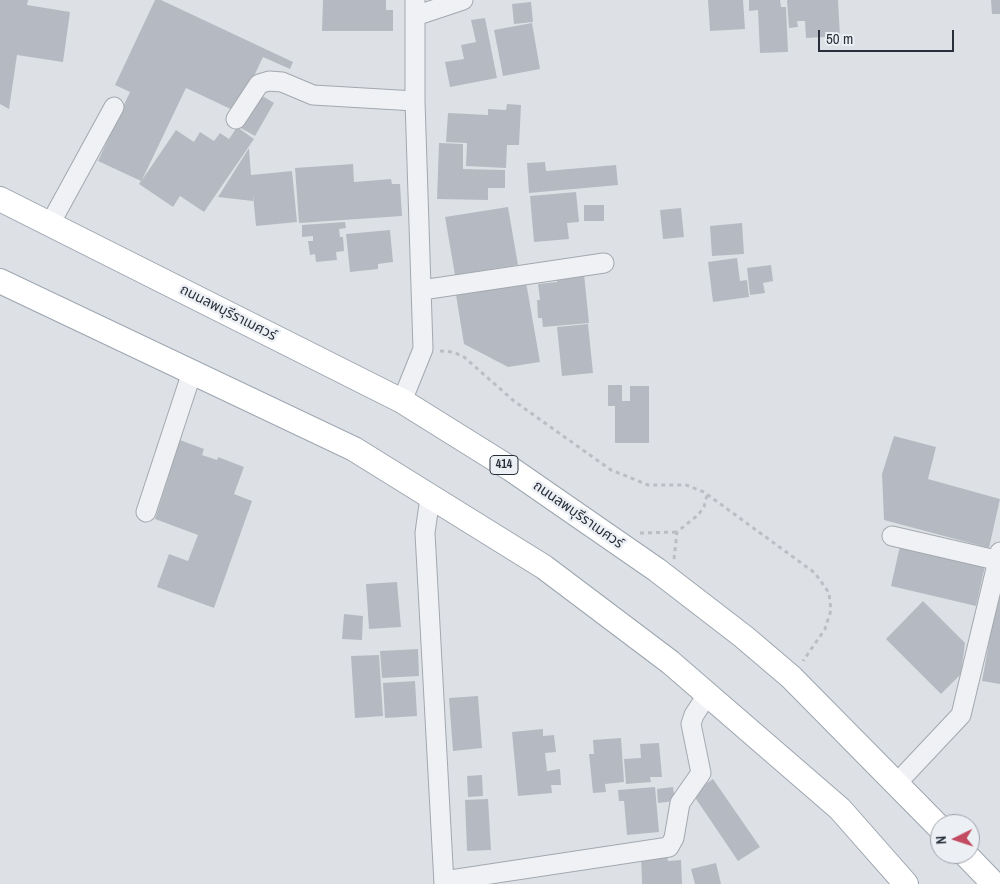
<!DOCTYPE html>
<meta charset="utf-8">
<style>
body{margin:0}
#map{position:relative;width:1000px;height:884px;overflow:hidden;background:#dde1e6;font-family:"Archivo Narrow",sans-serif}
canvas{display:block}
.north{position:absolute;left:930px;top:814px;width:50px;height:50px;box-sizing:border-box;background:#eceff3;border:1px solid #9ea2a9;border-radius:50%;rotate:266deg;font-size:14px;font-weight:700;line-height:20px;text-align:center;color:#282f3b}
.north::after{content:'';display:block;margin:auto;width:18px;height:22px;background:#c24b61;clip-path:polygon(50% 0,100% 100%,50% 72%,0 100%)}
.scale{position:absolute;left:818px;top:30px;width:136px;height:22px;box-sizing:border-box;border:2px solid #282f3b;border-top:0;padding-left:6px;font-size:15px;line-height:18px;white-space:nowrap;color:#282f3b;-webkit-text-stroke:4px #eceff3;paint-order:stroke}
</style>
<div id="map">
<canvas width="1000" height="884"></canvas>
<div class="north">N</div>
<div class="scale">50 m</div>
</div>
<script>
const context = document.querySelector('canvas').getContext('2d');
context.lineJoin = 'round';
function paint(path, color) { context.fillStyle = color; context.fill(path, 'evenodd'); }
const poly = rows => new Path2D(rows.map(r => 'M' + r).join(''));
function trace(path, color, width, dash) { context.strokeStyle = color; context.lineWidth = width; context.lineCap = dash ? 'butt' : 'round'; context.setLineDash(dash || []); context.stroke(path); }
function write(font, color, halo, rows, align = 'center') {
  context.font = font + ' "Archivo Narrow","Noto Sans Thai",sans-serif'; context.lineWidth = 5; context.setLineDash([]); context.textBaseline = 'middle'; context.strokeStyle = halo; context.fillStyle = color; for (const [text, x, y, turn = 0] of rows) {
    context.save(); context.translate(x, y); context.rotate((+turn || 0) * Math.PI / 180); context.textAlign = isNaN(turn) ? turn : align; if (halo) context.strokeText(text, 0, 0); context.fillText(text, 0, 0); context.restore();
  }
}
paint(poly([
 [0,0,28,0,27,5,70,12,63,62,17,55,9,109,0,104],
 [155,0,161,0,293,62,290,69,263,57,237,112,186,88,142,180,176,130,194,142,200,132,214,141,220,133,229,139,237,127,254,139,204,212,180,196,173,207,139,184,141,181,98,161,130,92,115,85],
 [323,0,386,0,386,10,393,10,393,31,322,31],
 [708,0,743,0,745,29,710,31],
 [749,0,780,0,781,7,786,7,788,52,760,53,758,10,749,11],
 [787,0,838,0,840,36,806,38,805,21,797,21,798,27,789,28],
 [991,0,1000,0,1000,14,992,14],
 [531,2,533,22,514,24,512,4],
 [485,18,497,78,450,87,445,62,464,59,461,45,476,42,471,20],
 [532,23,540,69,503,76,494,30],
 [259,94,274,103,255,136,239,127],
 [507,104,521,105,519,145,507,145,506,168,466,166,467,143,446,142,448,113,488,115,488,109,506,110],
 [439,143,463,144,463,169,505,170,505,188,488,188,488,200,437,199],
 [249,148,251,175,292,171,297,222,256,226,253,195,253,201,218,197],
 [545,162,546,171,616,165,618,185,529,193,527,163],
 [353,164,354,182,391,179,392,184,400,184,402,216,299,223,295,168],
 [576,192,579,222,567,223,569,239,534,242,530,196],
 [584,205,604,205,604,221,584,221],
 [508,207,518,265,455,275,445,217],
 [681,208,684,237,663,239,660,210],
 [345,222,346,228,339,229,340,237,343,237,344,251,336,252,337,260,316,262,315,254,310,255,308,241,313,241,313,236,302,237,302,225],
 [742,223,744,254,712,256,710,226],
 [390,230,393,262,378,264,378,269,350,272,346,234],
 [737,258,740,281,747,280,749,297,713,302,708,262],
 [771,265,773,281,763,283,765,293,750,295,747,268],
 [584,274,589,323,543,327,542,318,538,318,537,300,540,300,538,284,557,282,557,277],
 [526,282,540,362,508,367,464,344,456,295],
 [588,324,593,373,562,376,557,327],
 [608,385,622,385,622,401,630,401,630,386,649,386,649,443,615,443,615,406,608,406],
 [894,436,936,447,928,479,1000,499,989,548,884,520,882,474],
 [180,440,204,449,202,455,217,460,218,457,244,467,234,494,252,501,214,608,157,587,169,554,188,561,198,535,155,519],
 [900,546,985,566,976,606,891,586],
 [397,582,401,627,369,629,366,584],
 [999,588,1000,588,1000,684,982,681],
 [923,601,965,643,961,674,941,694,886,639],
 [344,614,363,616,362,640,342,639],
 [418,649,419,676,382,678,380,651],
 [379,655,383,716,355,718,351,656],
 [415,681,417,716,385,718,383,683],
 [478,696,482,748,453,751,449,698],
 [543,729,543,736,554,735,556,752,545,753,547,771,560,769,561,785,551,785,552,793,518,796,512,732],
 [621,738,624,782,605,784,606,792,593,793,589,754,594,754,593,740],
 [659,743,662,777,650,777,651,782,626,784,624,759,641,758,640,744],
 [482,775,483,796,468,797,467,776],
 [713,779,760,847,738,861,692,793],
 [655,787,659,832,627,835,624,801,619,801,618,790],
 [673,787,675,801,658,803,657,789],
 [488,799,491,850,467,851,465,800],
 [667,854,668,861,681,860,682,884,642,884,641,855],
 [716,863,721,884,695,884,691,869]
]), '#b5bac2');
const minor = poly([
 [415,16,463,0],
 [236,119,259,84,269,81,282,82,313,95,415,101],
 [50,224,114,107],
 [422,290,604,263],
 [402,401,423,349,415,101,415,0],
 [430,497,425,533,444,884],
 [146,512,192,372],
 [892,536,1000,561],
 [897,783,961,715,1000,552],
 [444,881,669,847,674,838,680,803,701,773,691,724,694,715,707,695]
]);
const major = poly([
 [0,199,402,401,511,469,657,570,744,637,791,677,940,828],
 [0,281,354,449,544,567,670,662,840,809,906,884],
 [965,854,994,884]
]);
trace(minor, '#a3a8af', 21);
trace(major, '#9da6b0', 26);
trace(poly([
 [440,351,453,352,464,357,514,401,611,470,648,485,686,485,704,492,815,573,829,593,831,610,825,629,803,661],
 [640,533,677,532],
 [674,559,677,532,698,515,704,507,707,495]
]), '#bbbfc4', 3, [4, 4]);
trace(minor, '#eff1f4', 19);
trace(major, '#fff', 24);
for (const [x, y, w] of [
 [504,465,28]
]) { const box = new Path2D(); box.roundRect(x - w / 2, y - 9.5, w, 19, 4); context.fillStyle = '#eceff3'; context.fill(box); trace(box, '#282f3b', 1); }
write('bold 12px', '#282f3b', null, [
 ["414",504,465]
]);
write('14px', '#282f3b', '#eceff3', [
 ["ถนนลพบุรีราเมศวร์",228,313,27],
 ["ถนนลพบุรีราเมศวร์",578,515,35]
]);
</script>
